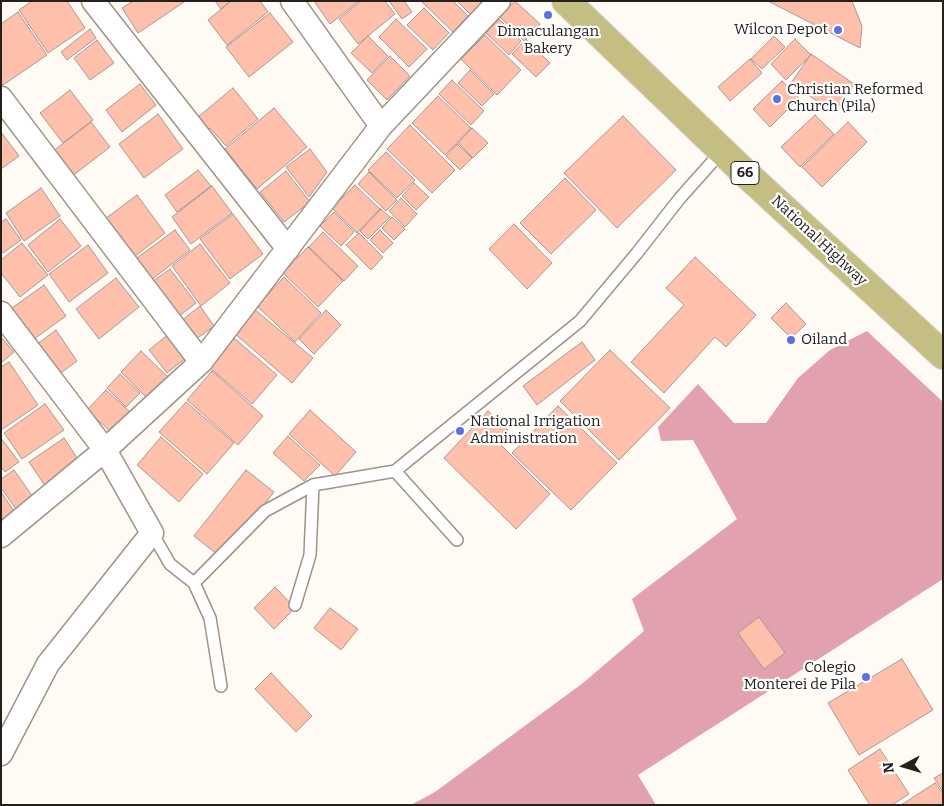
<!DOCTYPE html>
<style>
body{margin:0}
#map{position:relative;width:944px;height:806px;overflow:hidden;background:#fffaf4;font-family:Bitter,serif}
canvas{display:block}
.frame{position:absolute;inset:0;border:2px solid #24211d;pointer-events:none}
.north{position:absolute;left:879px;top:741px;width:50px;height:50px;-webkit-text-stroke:4px #fff;paint-order:stroke;rotate:264deg;font-size:14px;font-weight:700;line-height:20px;text-align:center;color:#24211d}
.north::after{content:'';display:block;margin:auto;width:18px;height:22px;background:#24211d;clip-path:polygon(50% 0,100% 100%,50% 72%,0 100%)}
</style>
<div id="map">
<canvas width="944" height="806"></canvas>
<div class="frame"></div>
<div class="north">N</div>
</div>
<script>
const context = document.querySelector('canvas').getContext('2d');
context.lineJoin = 'round';
function paint(path, color) { context.fillStyle = color; context.fill(path, 'evenodd'); }
const poly = rows => new Path2D(rows.map(r => 'M' + r).join(''));
function trace(path, color, width, dash) { context.strokeStyle = color; context.lineWidth = width; context.lineCap = dash ? 'butt' : 'round'; context.setLineDash(dash || []); context.stroke(path); }
function write(font, color, halo, rows, align = 'center') {
  context.font = font + ' Bitter,serif'; context.lineWidth = 4.5; context.setLineDash([]); context.textBaseline = 'middle'; context.strokeStyle = halo; context.fillStyle = color; for (const [text, x, y, turn = 0] of rows) {
    context.save(); context.translate(x, y); context.rotate((+turn || 0) * Math.PI / 180); context.textAlign = isNaN(turn) ? turn : align; if (halo) context.strokeText(text, 0, 0); context.fillText(text, 0, 0); context.restore();
  }
}
paint(poly([
 [867,331,943,402,943,579,638,775,656,805,411,805,435,792,583,683,644,631,632,599,737,519,693,440,661,441,658,427,698,384,734,423,766,423,798,378,830,350]
]), '#e1a1ad');
const building = poly([
 [32,1,67,1,85,28,48,53,19,10,32,1],
 [133,1,184,1,184,2,138,33,122,8,133,1],
 [215,1,231,1,221,9,215,1],
 [231,1,260,1,268,12,227,45,208,20,231,1],
 [314,1,359,1,330,24,314,1],
 [361,1,385,1,395,14,358,44,339,19,361,1],
 [389,1,404,1,412,12,402,19,389,1],
 [424,1,453,1,468,16,453,32,422,2,424,1],
 [457,1,480,1,482,3,470,14,457,1],
 [515,1,540,24,524,41,500,17,515,1],
 [768,1,852,1,862,26,860,48,768,1],
 [424,8,449,33,433,50,407,25,424,8],
 [18,12,47,55,3,85,1,83,1,24,18,12],
 [270,13,293,42,249,77,226,47,270,13],
 [396,19,427,49,409,67,379,37,396,19],
 [499,19,521,41,509,55,486,33,499,19],
 [90,29,96,38,67,60,61,52,90,29],
 [485,35,521,70,497,95,461,59,485,35],
 [368,36,388,56,372,73,351,53,368,36],
 [774,36,785,47,762,69,751,59,774,36],
 [526,39,550,63,536,77,512,54,526,39],
 [795,39,811,55,786,80,771,64,795,39],
 [97,40,114,63,90,80,74,58,97,40],
 [811,54,854,84,834,113,791,83,811,54],
 [390,56,410,76,387,100,367,80,390,56],
 [750,59,762,73,730,101,718,87,750,59],
 [470,70,494,94,482,106,458,83,470,70],
 [452,80,484,111,471,125,439,94,452,80],
 [782,81,799,98,770,127,753,109,782,81],
 [140,84,156,105,122,132,106,110,140,84],
 [233,88,258,119,226,146,210,128,202,134,192,122,233,88],
 [70,90,93,120,63,143,40,113,70,90],
 [438,96,471,128,445,155,412,123,438,96],
 [274,108,307,147,257,189,225,149,274,108],
 [158,114,183,149,144,178,119,144,158,114],
 [815,115,834,134,800,167,781,147,815,115],
 [623,116,676,170,617,228,564,173,623,116],
 [91,122,110,147,71,177,52,152,91,122],
 [848,122,867,142,822,187,802,167,848,122],
 [410,125,455,170,432,193,387,149,410,125],
 [472,128,488,143,473,158,458,143,472,128],
 [1,132,19,156,1,169,1,132],
 [457,144,472,158,460,170,446,156,457,144],
 [310,149,327,172,309,197,286,167,310,149],
 [386,152,415,180,397,198,368,170,386,152],
 [198,170,211,186,177,212,165,195,198,170],
 [286,171,310,202,284,222,260,192,286,171],
 [369,172,397,200,386,211,358,184,369,172],
 [565,178,596,210,551,254,520,223,565,178],
 [414,183,429,197,416,210,402,196,414,183],
 [355,185,380,209,357,233,332,208,355,185],
 [212,186,232,213,191,244,172,217,212,186],
 [41,188,60,216,24,241,6,213,41,188],
 [137,195,165,233,134,257,105,219,137,195],
 [401,198,417,214,405,227,389,211,401,198],
 [381,209,390,217,368,239,360,231,381,209],
 [334,212,354,232,341,246,320,226,334,212],
 [233,214,263,254,230,279,200,239,233,214],
 [392,217,405,229,394,240,382,228,392,217],
 [6,219,21,240,3,253,1,250,1,222,6,219],
 [60,219,81,246,48,272,28,245,60,219],
 [514,224,552,263,527,289,489,249,514,224],
 [175,230,190,250,150,281,134,260,175,230],
 [380,230,393,243,383,253,370,240,380,230],
 [323,232,358,266,344,281,309,247,323,232],
 [359,233,383,257,371,270,346,245,359,233],
 [22,243,48,275,20,297,1,273,1,260,22,243],
 [200,244,230,283,201,306,172,266,200,244],
 [88,245,108,273,69,302,49,274,88,245],
 [308,247,343,281,318,307,283,273,308,247],
 [695,257,756,315,726,347,715,337,664,393,631,362,684,305,666,288,695,257],
 [170,269,196,303,178,317,152,282,170,269],
 [284,277,321,313,295,342,257,306,284,277],
 [116,278,139,307,99,339,76,309,116,278],
 [44,285,66,316,34,339,12,308,44,285],
 [786,303,806,324,791,338,771,318,786,303],
 [200,306,214,326,195,340,181,321,200,306],
 [254,309,313,358,292,383,234,333,254,309],
 [326,310,341,325,314,354,299,339,326,310],
 [56,330,77,361,58,375,36,345,56,330],
 [170,333,187,357,167,373,149,350,170,333],
 [1,337,14,352,1,363,1,337],
 [234,338,277,375,252,404,209,367,234,338],
 [582,342,595,360,537,405,523,386,582,342],
 [610,350,670,408,619,460,560,401,610,350],
 [141,351,169,378,153,404,121,372,141,351],
 [9,362,38,405,1,430,1,367,9,362],
 [212,371,263,416,238,445,187,400,212,371],
 [120,374,140,393,126,407,107,388,120,374],
 [106,390,130,412,111,432,87,410,106,390],
 [186,402,234,443,207,474,159,432,186,402],
 [45,404,64,430,22,459,4,433,45,404],
 [558,406,617,463,571,510,512,453,558,406],
 [310,410,356,452,335,476,289,434,310,410],
 [488,411,508,430,497,441,550,494,516,529,444,458,488,411],
 [288,436,320,465,304,481,273,453,288,436],
 [161,437,203,474,179,502,137,465,161,437],
 [1,438,19,462,5,472,1,467,1,438],
 [64,438,81,464,46,487,29,462,64,438],
 [14,470,33,497,16,509,1,488,1,479,14,470],
 [246,470,274,492,222,558,194,536,246,470],
 [1,492,14,511,1,520,1,492],
 [275,587,295,608,274,629,254,608,275,587],
 [330,608,358,629,341,650,314,628,330,608],
 [759,617,785,653,764,669,738,633,759,617],
 [902,659,933,710,859,755,828,703,902,659],
 [271,673,312,716,296,732,255,689,271,673],
 [880,749,909,794,892,805,870,805,848,770,880,749],
 [943,773,943,792,934,778,943,773],
 [935,783,943,794,943,805,901,805,935,783]
]);
paint(building, '#febfab');
trace(building, '#a69995', 1);
const lane = poly([
 [395,471,457,540],
 [152,533,170,564,194,583,210,618,221,686],
 [194,583,265,511,313,485,395,471,580,321,637,253,680,198,722,151],
 [295,605,310,555,313,485]
]);
const street = poly([
 [93,1,288,249],
 [292,1,381,126],
 [1,98,201,362],
 [1,313,105,450,152,533,48,664,1,754],
 [1,536,105,450,201,362,381,126,499,1]
]);
const primary = poly([
 [566,1,744,172,943,355]
]);
trace(lane, '#9c948b', 14);
trace(street, '#9c948b', 25);
trace(primary, '#d8d7d6', 30);
trace(lane, '#fff', 11);
trace(street, '#fff', 22);
trace(primary, '#c5be83', 28);
for (const [x, y, r, color] of [
 [548,15,5,"#5771e7"],
 [838,30,5,"#5771e7"],
 [777,99,5,"#5771e7"],
 [791,340,5,"#5771e7"],
 [460,431,5,"#5771e7"],
 [866,677,5,"#5771e7"]
]) { const dot = new Path2D(); dot.arc(x, y, r, 0, 2 * Math.PI); context.fillStyle = color; context.fill(dot); trace(dot, '#fff', 2); }
for (const [x, y, w] of [
 [745,173,28]
]) { const box = new Path2D(); box.roundRect(x - w / 2, y - 11.5, w, 23, 4); context.fillStyle = '#fff'; context.fill(box); trace(box, '#24211d', 1); }
write('bold 14px', '#24211d', null, [
 ["66",745,173]
]);
write('15px', '#24211d', '#fff', [
 ["Wilcon Depot",828,30,"right"],
 ["Dimaculangan",548,32,"center"],
 ["Bakery",548,49,"center"],
 ["Christian Reformed",787,90],
 ["Church (Pila)",787,107],
 ["Oiland",801,340],
 ["National Irrigation",470,422],
 ["Administration",470,439],
 ["Colegio",856,668,"right"],
 ["Monterei de Pila",856,685,"right"]
], 'left');
write('15px', '#24211d', '#fff', [
 ["National Highway",819,241,43]
]);
</script>
